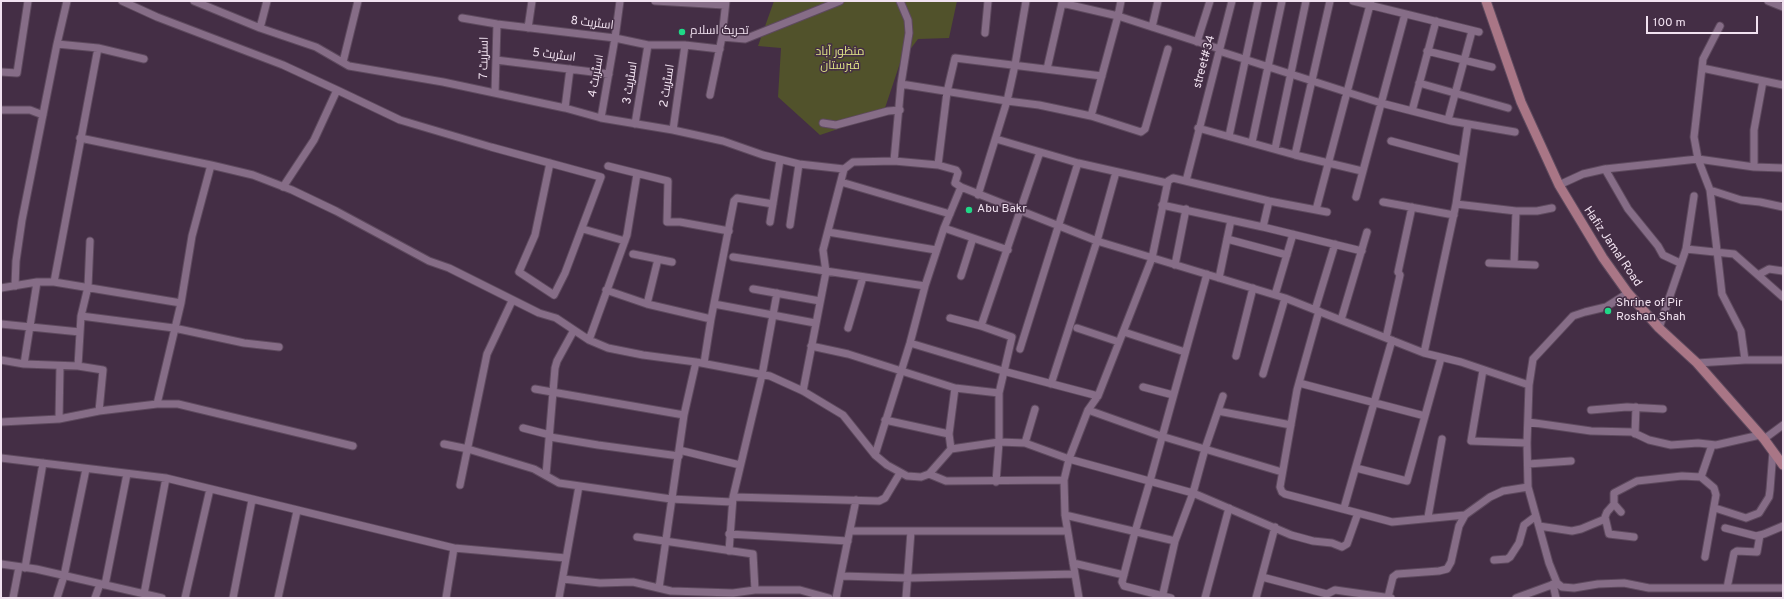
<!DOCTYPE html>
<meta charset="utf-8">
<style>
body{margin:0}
#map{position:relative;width:1784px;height:599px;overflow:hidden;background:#442e45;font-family:Overpass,sans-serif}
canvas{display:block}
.frame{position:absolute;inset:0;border:2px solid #f1e2f0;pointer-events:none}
.scale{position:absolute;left:1646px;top:16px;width:112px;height:18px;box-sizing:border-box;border:2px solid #f1e2f0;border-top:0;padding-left:5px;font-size:12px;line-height:14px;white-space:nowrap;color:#f1e2f0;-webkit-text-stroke:3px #442e45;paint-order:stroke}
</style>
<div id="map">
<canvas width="1784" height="599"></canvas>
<div class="frame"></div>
<div class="scale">100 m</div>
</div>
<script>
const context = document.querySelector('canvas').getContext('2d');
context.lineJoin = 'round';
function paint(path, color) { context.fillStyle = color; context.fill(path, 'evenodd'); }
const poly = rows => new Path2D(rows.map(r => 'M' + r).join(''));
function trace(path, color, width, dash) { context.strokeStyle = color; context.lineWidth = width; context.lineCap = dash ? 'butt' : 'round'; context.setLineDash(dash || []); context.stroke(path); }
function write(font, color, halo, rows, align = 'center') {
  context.font = font + ' Overpass,Cairo,sans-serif'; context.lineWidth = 3; context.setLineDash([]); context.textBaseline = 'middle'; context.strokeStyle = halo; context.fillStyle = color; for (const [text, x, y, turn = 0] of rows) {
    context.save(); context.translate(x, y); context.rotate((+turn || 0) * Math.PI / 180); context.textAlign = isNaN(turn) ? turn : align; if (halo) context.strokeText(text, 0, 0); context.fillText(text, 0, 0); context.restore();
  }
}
paint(poly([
 [774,1,957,1,949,38,918,39,900,63,883,114,820,135,778,97,781,48,758,46]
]), '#51522b');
const street = poly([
 [122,1,157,17,283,65,337,90,314,140,283,187],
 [194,1,260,28,267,1],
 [655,1,725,5],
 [1026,1,1015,65,1007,101,1039,105,1091,116,1141,132,1145,129,1168,49],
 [1353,1,1479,32],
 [1768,1,1783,7],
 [462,18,497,24,615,38,648,45,685,45,720,49],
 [1720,26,1703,59,1694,137,1698,159,1710,190,1722,294,1741,331,1745,360],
 [1152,27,1158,1],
 [260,28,316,47,349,66,443,82,565,108,601,118,673,130,723,141,763,155,799,164,844,169],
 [528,28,532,1],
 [985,33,988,1],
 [722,37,745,39,840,1],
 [1197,42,1210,1],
 [57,44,98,48,144,59],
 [1219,51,1381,103,1451,121,1515,132],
 [1427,51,1492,67],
 [496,60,609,74],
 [343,62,358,1],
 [1702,68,1783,85],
 [1047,69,1062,3,1118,16,1121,1],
 [1,72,17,73,28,1],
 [1419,83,1508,108],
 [901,84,1007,101,978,195],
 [337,90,400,120,491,147,601,177,565,273,554,295,519,272,535,235,550,163],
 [495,93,497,24],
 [710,95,722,37,726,1],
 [565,108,570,69],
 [1,110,30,110,43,115],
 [1412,111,1436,21],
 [1091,116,1118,16,1220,49],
 [601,118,615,38,620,1],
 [1448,120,1472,31],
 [823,123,836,125,888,111,900,110],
 [635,124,648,45],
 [1198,128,1295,155,1362,171],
 [673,130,685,45],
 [1229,136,1258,1],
 [80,138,211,165,253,175,292,190,336,211,429,261,449,268,539,313,556,318,589,340,608,348,643,355,696,362,770,376,803,391,843,415,875,455,887,465,907,476,921,477,929,474,951,449,999,442,1025,443,1069,459,1193,493,1291,535,1313,541,1332,543,1342,547,1347,544,1358,513,1392,522,1465,515,1490,497,1503,491,1528,487],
 [996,139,1078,163,1167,183],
 [1391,141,1462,160],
 [1252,142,1282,1],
 [1275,149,1306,1],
 [1295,155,1330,1],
 [894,161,901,84,909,33,908,20,900,1],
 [938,165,947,92,955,58,1102,76],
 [608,166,668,181,667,222,680,222,729,231],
 [1754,167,1754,130,1763,81],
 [1605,169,1628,209,1658,246,1663,255,1680,263],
 [1186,181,1232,1],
 [841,182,950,214],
 [1559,185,1583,174,1605,169,1698,159,1754,167,1783,168],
 [1710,190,1741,200,1760,202,1783,207],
 [1356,197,1405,14],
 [1383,202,1454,215],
 [1456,204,1516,211,1537,211,1552,208],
 [1162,205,1263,227,1362,251],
 [1316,210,1371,1],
 [770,222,780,160],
 [790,225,799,164],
 [1263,227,1269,201],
 [944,228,1008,250],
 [583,229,625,241],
 [828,232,936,250],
 [1227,239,1287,255],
 [1686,249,1694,196],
 [633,254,672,262],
 [733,257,925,286],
 [1489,263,1535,265],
 [1514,264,1516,211],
 [1175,265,1186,209],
 [1758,275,1769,269,1783,271],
 [961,276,973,238],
 [1219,278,1231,220],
 [54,282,98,48],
 [15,286,16,261,22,220,57,44,67,1],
 [1,288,37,282,54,282,181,303],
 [753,289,820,301],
 [606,290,647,304,711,319],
 [1628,293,1606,307,1585,312,1573,316,1533,359,1529,385,1527,443,1528,487,1549,563,1557,583,1562,587,1574,588,1598,584,1624,583,1649,588,1783,588],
 [1275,295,1293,234],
 [647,304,658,259],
 [714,304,815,323],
 [1315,310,1335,244],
 [1319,311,1297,390,1280,487,1282,492,1285,494,1358,513],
 [81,316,174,328,244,343,279,347],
 [950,318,981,326,1012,337,999,393,999,442,996,482],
 [1341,320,1367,232],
 [1,324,80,332],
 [981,326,1040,152],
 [848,328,863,277],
 [1077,328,1119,342],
 [1659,328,1686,249,1734,254,1783,297],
 [1124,332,1185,352],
 [1386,338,1400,275,1398,272,1412,207],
 [589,340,627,235,637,174],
 [910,343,1003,371,1098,396],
 [811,346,848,354,955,388,999,393],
 [1020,349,1078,163],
 [1424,353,1456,204,1468,124],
 [1236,356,1253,288],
 [1,360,24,364,78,366,103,370,99,411],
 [704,363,711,319,734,201,737,198,773,204],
 [1697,363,1745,360,1783,360],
 [24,364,37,282],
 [78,366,81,316,88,287,90,241],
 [1483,370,1471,441,1527,443],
 [1263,374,1285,298],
 [1299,383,1425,416],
 [1051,384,1097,241,1116,172],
 [1143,387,1173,395],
 [535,389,684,415],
 [803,391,826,272,823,250,844,169,853,162,894,161,938,165,956,170,958,173,955,183,961,187],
 [157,404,181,303,192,236,211,165],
 [1088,410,1161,436,1282,472],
 [1591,410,1627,407,1663,409],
 [1218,411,1291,425],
 [59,419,60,366],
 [885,420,949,434],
 [1,422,59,419,99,411,157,404,178,404,353,446],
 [1528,422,1591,431,1632,432,1649,440,1671,445,1698,443,1716,445,1760,435],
 [523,428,550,435],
 [1635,434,1636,407],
 [550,437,598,445,679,456],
 [1764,439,1783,425],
 [1025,443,1035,409],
 [444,444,468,449,534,469,559,483,671,499,732,502],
 [951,449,949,434,955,388],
 [679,450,740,465],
 [875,455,910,343,925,286,944,228,961,187,1097,241,1285,298,1424,353,1461,362,1529,385],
 [1,458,166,478,454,548,566,558],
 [1528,464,1571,461],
 [1356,468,1407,481,1441,358],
 [929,474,946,481,1064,480],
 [546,475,555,368,557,361,574,330],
 [1701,477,1712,445],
 [460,485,487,354,512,301],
 [733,497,879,501,885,498,900,473],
 [1614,504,1607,512,1605,517,1609,534,1634,537],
 [1344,508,1392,340],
 [1715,508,1746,518,1759,513,1769,497,1770,490,1773,451],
 [1621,512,1614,504,1614,493,1637,481,1682,476,1701,477,1714,488,1716,495,1705,557],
 [1065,515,1175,541],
 [1428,517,1442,439],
 [1539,526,1572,531,1581,529,1605,519],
 [1725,528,1756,536,1764,534,1783,526],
 [850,531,1067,531],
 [729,534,848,541],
 [637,537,753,554,755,590],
 [729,551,733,497,762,375,777,293],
 [1494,560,1507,559,1510,557,1519,543,1524,525,1536,516],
 [1073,563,1124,575],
 [1,564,36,569,162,598],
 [25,568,43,463],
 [841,576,909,578,1075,574],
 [1262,577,1327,594,1335,590,1391,598],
 [563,579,600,583,633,582,671,591,733,593,755,590,800,590,829,598],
 [1553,584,1556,598],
 [105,585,127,474],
 [659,588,684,415,696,362],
 [1727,588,1734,553,1737,551,1757,552,1760,535],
 [144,594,166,478],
 [1388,597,1393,577,1397,574,1439,571,1447,569,1451,562,1459,526,1465,515],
 [13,598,19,567],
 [57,598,64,576,86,469],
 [95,598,100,584],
 [185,598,210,489],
 [233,598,252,500],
 [278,598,297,511],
 [446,598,454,548],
 [559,598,579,486],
 [836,598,856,500],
 [906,598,911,531],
 [1079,598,1065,515,1064,480,1069,459,1088,410,1098,396,1152,258,1168,181,1173,178,1269,201,1327,212],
 [1162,598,1175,541,1193,493,1205,449,1223,396],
 [1171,598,1124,586,1122,582,1135,532,1150,481,1207,274],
 [1205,598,1229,508],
 [1256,598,1275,527],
 [1516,598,1557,583]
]);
const secondary = poly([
 [1486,1,1521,102,1559,185,1603,258,1628,293,1659,328,1697,363,1764,439,1783,465]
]);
trace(street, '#5e4a5e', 9);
trace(secondary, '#5e4a5e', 11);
trace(street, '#866d87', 7);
trace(secondary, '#a97686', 9);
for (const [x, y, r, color] of [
 [682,32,4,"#1fd887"],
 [969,210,4,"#1fd887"],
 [1608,311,4,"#1fd887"]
]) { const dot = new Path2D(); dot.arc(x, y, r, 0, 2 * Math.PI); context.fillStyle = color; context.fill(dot); trace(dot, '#442e45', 1.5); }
write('12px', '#f1e2f0', '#442e45', [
 ["اسٹریٹ 8",592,24,7],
 ["اسٹریٹ 5",554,56,7],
 ["اسٹریٹ 7",485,58,-89],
 ["street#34",1205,62,-75],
 ["اسٹریٹ 4",597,76,-80],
 ["اسٹریٹ 3",631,83,-81],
 ["اسٹریٹ 2",668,86,-81],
 ["Hafiz Jamal Road",1612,247,56]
]);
write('12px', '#f1e2f0', '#442e45', [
 ["تحریک اسلام",690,32],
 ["Abu Bakr",977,210],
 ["Shrine of Pir",1616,304],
 ["Roshan Shah",1616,318]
], 'left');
write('12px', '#dce084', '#442e45', [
 ["منظور آباد",840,53],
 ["قبرستان",840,67]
]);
</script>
